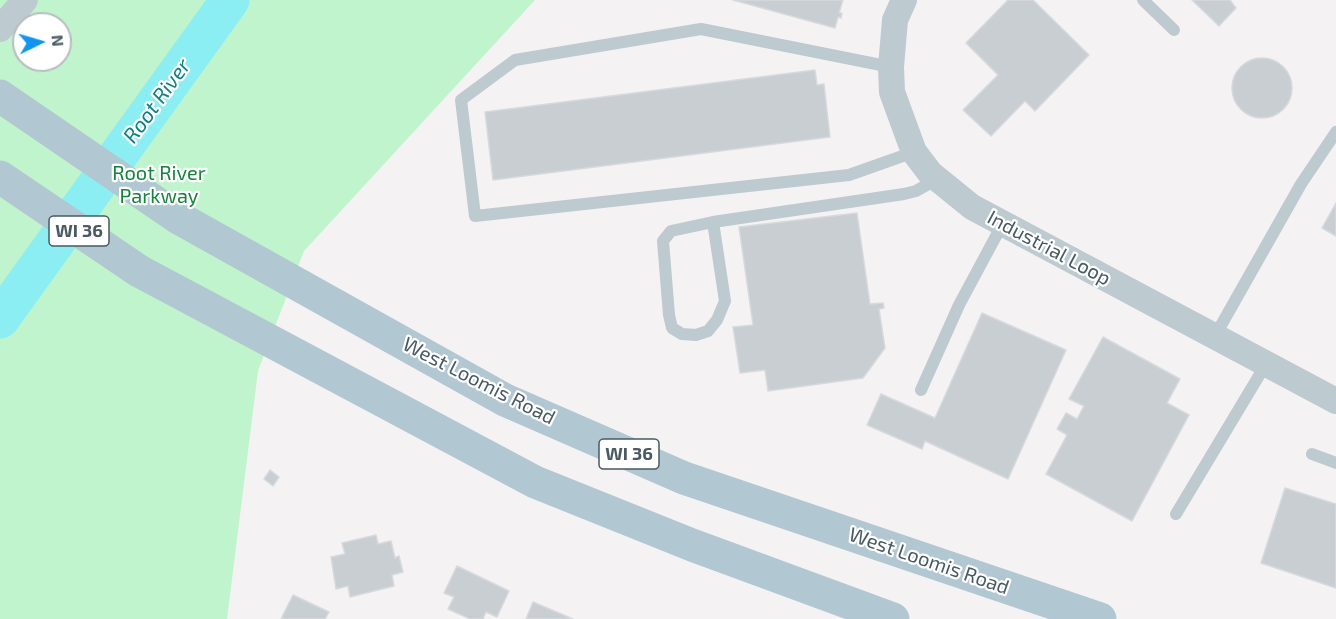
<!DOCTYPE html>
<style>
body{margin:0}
#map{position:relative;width:1336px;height:619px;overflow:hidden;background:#f5f2f3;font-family:"Exo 2",sans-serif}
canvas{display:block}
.north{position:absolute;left:12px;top:12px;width:60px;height:60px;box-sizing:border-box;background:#fff;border:2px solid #b6bdc0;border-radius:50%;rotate:85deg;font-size:16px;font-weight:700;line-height:24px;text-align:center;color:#485a62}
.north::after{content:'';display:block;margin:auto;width:21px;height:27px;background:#0d96f4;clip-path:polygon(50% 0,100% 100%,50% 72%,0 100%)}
</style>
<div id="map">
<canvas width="1336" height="619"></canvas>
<div class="north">N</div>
</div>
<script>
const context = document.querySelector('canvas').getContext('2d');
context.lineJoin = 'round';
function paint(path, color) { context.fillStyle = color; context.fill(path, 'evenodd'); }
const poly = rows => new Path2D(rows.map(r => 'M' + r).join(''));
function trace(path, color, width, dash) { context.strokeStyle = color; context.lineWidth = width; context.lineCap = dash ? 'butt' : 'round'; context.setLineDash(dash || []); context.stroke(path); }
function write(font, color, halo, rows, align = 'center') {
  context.font = font + ' "Exo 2",sans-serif'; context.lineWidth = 4.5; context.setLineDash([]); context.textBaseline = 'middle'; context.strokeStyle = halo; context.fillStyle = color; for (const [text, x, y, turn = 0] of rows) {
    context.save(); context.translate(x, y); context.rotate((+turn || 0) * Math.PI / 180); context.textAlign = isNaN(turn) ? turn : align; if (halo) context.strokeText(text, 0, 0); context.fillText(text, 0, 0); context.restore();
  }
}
paint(poly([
 [0,0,535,0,304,251,258,371,227,619,0,619],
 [24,24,60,24,60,60,24,60]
]), '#c0f4cc');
trace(poly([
 [0,319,230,0]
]), '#8aeef3', 39);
const building = poly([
 [733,0,843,0,839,13,842,13,841,18,838,17,835,28,733,0],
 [1008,0,1033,0,1089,55,1035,111,1025,101,991,136,963,110,998,75,966,43,1008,0],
 [1192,0,1230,0,1236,8,1219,26,1192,0],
 '1232 88a30 30 0 1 1 60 0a30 30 0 1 1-60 0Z',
 [815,70,817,85,824,84,830,137,493,180,485,112,815,70],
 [1336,203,1336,236,1322,228,1336,203],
 [857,213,870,304,883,303,884,308,879,309,885,348,863,378,768,391,765,370,740,373,733,327,753,325,739,227,857,213],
 [982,313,1066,350,1008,479,925,441,922,449,867,425,881,394,935,418,982,313],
 [1103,337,1180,379,1167,403,1189,415,1132,521,1046,474,1067,435,1057,429,1066,413,1077,419,1084,406,1069,399,1103,337],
 [270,470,279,477,273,486,264,479,270,470],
 [1285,488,1336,504,1336,588,1261,563,1285,488],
 [376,535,378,544,391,541,395,558,399,556,403,572,392,575,394,586,350,597,348,586,336,589,331,557,345,554,342,543,376,535],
 [457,566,509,591,497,617,486,612,483,619,470,619,448,609,454,597,444,593,457,566],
 [293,595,329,612,325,619,281,619,293,595],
 [533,602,573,619,526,619,533,602]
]);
paint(building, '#c9ced2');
trace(building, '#d6dade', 1.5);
trace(poly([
 [1143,0,1174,30],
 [891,67,701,29,515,60,461,100,475,216,849,175,914,152],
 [713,222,725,301,717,320,708,331,696,335,682,334,672,328,669,315,663,241,671,231,713,222,904,194,916,191,937,179],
 [1215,336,1301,184,1336,132],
 [921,390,959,305,1003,223],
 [1312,454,1336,463],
 [1176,514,1266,364]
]), '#bdcad0', 12);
trace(poly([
 [904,0,895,20,891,67,892,92,914,152,930,173,972,207,1336,401],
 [0,29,25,0]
]), '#bdcad0', 26);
trace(poly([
 [0,96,177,217,505,400,684,478,1100,619],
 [0,177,139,271,535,482,692,545,893,619]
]), '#b1c7d2', 33);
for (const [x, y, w] of [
 [79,231,60],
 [629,454,60]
]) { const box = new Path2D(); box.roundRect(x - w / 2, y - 15, w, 30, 4.5); context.fillStyle = '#fff'; context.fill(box); trace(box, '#485a62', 1.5); }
write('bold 18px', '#485a62', null, [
 ["WI 36",79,231],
 ["WI 36",629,454]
]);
write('20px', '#108639', '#fff', [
 ["Root River",159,173],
 ["Parkway",159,196]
]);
write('20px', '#485a62', '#fff', [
 ["Industrial Loop",1049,248,28],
 ["West Loomis Road",479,381,27],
 ["West Loomis Road",929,561,19]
]);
write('italic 21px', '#068289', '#fff', [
 ["Root River",157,101,-54]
]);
</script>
